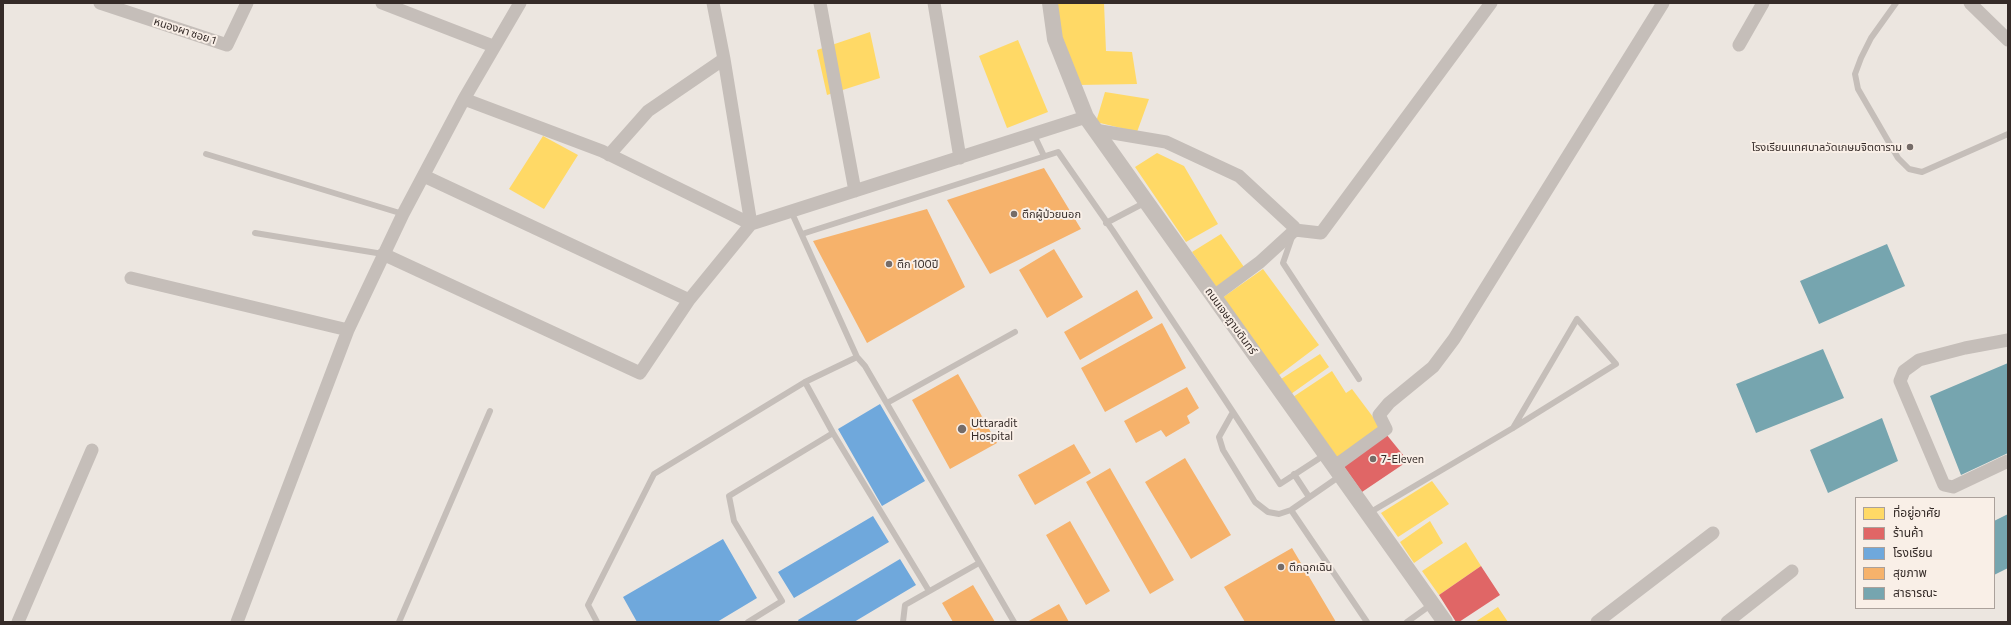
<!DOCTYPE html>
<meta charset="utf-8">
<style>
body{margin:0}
#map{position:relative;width:2011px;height:625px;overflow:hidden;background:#ece6e0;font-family:Commissioner,"Noto Sans Thai",sans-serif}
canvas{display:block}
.frame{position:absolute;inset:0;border:4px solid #352b28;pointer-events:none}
.legend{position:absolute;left:1855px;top:497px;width:140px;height:112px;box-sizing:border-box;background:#f9efe7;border:1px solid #aba19b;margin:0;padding:5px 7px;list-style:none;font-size:12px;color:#352b28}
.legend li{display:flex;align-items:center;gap:8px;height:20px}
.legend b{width:20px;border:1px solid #aba19b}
</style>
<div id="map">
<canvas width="2011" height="625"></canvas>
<div class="frame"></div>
<ul class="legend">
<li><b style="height:11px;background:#ffd966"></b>ที่อยู่อาศัย</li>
<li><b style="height:11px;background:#e06666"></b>ร้านค้า</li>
<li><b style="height:11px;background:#6fa8dc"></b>โรงเรียน</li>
<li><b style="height:11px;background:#f6b26b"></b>สุขภาพ</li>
<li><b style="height:11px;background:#76a5af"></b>สาธารณะ</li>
</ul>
</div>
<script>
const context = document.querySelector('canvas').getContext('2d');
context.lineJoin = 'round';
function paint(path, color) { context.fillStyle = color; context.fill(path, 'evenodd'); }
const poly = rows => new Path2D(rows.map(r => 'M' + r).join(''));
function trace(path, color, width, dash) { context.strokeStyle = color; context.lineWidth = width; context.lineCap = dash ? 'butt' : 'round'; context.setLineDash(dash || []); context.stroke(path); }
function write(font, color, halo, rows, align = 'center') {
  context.font = font + ' Commissioner,"Noto Sans Thai",sans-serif'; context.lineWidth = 4; context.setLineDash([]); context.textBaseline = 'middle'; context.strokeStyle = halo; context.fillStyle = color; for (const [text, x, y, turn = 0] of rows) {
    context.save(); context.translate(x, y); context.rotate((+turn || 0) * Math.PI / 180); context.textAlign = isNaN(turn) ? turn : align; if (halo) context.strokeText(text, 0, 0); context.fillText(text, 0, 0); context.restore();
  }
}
paint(poly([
 [1054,3,1104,3,1106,51,1132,52,1137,84,1078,85,1063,51],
 [870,32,880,78,827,95,817,50],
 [1018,40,1048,112,1007,128,979,56],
 [1105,92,1149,99,1137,132,1096,122],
 [543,136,578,155,544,209,509,189],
 [1157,153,1184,166,1218,224,1186,242,1135,167],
 [1221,234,1244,267,1216,287,1192,252],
 [1263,269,1319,345,1278,376,1222,298],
 [1320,354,1329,367,1291,394,1281,379],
 [1332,371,1346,393,1352,389,1382,429,1337,457,1293,397],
 [1432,481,1449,504,1398,537,1381,513],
 [1430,521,1443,543,1414,563,1400,542],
 [1466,542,1481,566,1439,595,1422,571],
 [1498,607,1508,622,1475,622]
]), '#ffd966');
paint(poly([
 [1382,429,1408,461,1362,492,1337,457],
 [1481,566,1500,595,1459,622,1456,622,1439,595]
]), '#e06666');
paint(poly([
 [880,404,925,481,882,506,838,429],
 [873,516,889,542,794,598,778,572],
 [723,539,757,598,717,622,637,622,623,597],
 [900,559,916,585,854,622,799,622,798,620]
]), '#6fa8dc');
paint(poly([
 [1044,168,1081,229,990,274,947,200],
 [927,209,965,287,867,343,813,241],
 [1054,249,1083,297,1047,318,1019,270],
 [1137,290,1153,318,1080,360,1064,332],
 [1162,323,1186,368,1105,412,1081,368],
 [958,374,997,443,950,469,912,400],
 [1187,387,1199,408,1187,416,1190,423,1166,437,1161,430,1136,443,1124,421],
 [1074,444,1091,473,1035,505,1018,475],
 [1185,458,1231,535,1191,559,1145,482],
 [1110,468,1174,580,1150,594,1086,482],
 [1070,521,1110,591,1086,605,1046,535],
 [1292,548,1336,622,1245,622,1224,587],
 [973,585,995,622,953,622,942,603],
 [1059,604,1069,622,1027,622]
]), '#f6b26b');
paint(poly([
 [1887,244,1905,286,1819,324,1800,281],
 [1823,349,1844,398,1756,433,1736,384],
 [2008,363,2008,453,1961,475,1930,396],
 [1882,418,1898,461,1828,493,1810,450],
 [2008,514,2008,568,1994,575,1994,521]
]), '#76a5af');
trace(poly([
 [1896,3,1871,38,1861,58,1855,74,1858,89,1898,158,1909,169,1922,172,2008,134],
 [1034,135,1044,156],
 [206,154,403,214],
 [791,211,857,357,865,366,1014,622],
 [1106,223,1146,202],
 [255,233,383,254],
 [802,234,1058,152,1113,231,1233,412,1219,437,1223,450,1255,502,1268,512,1279,514,1291,510,1340,476],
 [1292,237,1283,263,1359,379],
 [805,382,833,433,929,591],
 [887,403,1015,332],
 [1233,412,1280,484,1326,454],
 [1294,474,1309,497],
 [1291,510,1367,622],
 [1369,513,1513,428,1616,364,1577,319,1513,428],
 [399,622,490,411],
 [597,622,588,605,654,474,805,382,857,357],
 [748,622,782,601,734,521,729,496,833,433],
 [903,622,905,605,979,563],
 [1407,622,1432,604]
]), '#c5beb9', 6);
trace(poly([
 [100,3,227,45,247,3],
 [382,3,493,46],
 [713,3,724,59,751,224],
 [820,3,855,191],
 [934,3,960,158],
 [1970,3,2008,40],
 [1739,45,1763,3],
 [464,99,602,151,751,224],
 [1095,130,1166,142,1239,176,1294,227,1295,230,1321,233,1491,3],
 [609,155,648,111,724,59],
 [424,176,689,300],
 [383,254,640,373,689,300,751,224,1086,117],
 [131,278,348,330],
 [1214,296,1260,262,1295,230],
 [2008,340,1965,348,1919,360,1904,371,1900,381,1944,485,1953,487,2008,461],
 [1335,466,1386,429,1379,415,1389,403,1433,367,1454,339,1663,3],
 [18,622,92,450],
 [237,622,348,330,403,214,464,99,520,3],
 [1597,622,1713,533],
 [1727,622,1792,571]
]), '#c5beb9', 13);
trace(poly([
 [1050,3,1055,39,1086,117,1445,622]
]), '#c5beb9', 16);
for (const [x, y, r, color] of [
 [1910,147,4,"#756c68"],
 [1014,214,4,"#756c68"],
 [889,264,4,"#756c68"],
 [962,429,5,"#756c68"],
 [1373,459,4,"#756c68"],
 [1281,567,4,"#756c68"]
]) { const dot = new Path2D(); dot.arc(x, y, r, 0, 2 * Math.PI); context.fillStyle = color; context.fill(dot); trace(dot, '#f9efe7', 1.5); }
write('11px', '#352b28', '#f9efe7', [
 ["หนองผา ซอย 1",185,31,18],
 ["ถนนเจษฎาบดินทร์",1231,321,54]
]);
write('11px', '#352b28', '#f9efe7', [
 ["โรงเรียนแทศบาลวัดเกษมจิตตาราม",1902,147,"right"],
 ["ตึกผู้ป่วยนอก",1022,214],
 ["ตึก 100ปี",897,264],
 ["Uttaradit",971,423],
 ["Hospital",971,436],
 ["7-Eleven",1381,459],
 ["ตึกฉุกเฉิน",1289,567]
], 'left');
</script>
